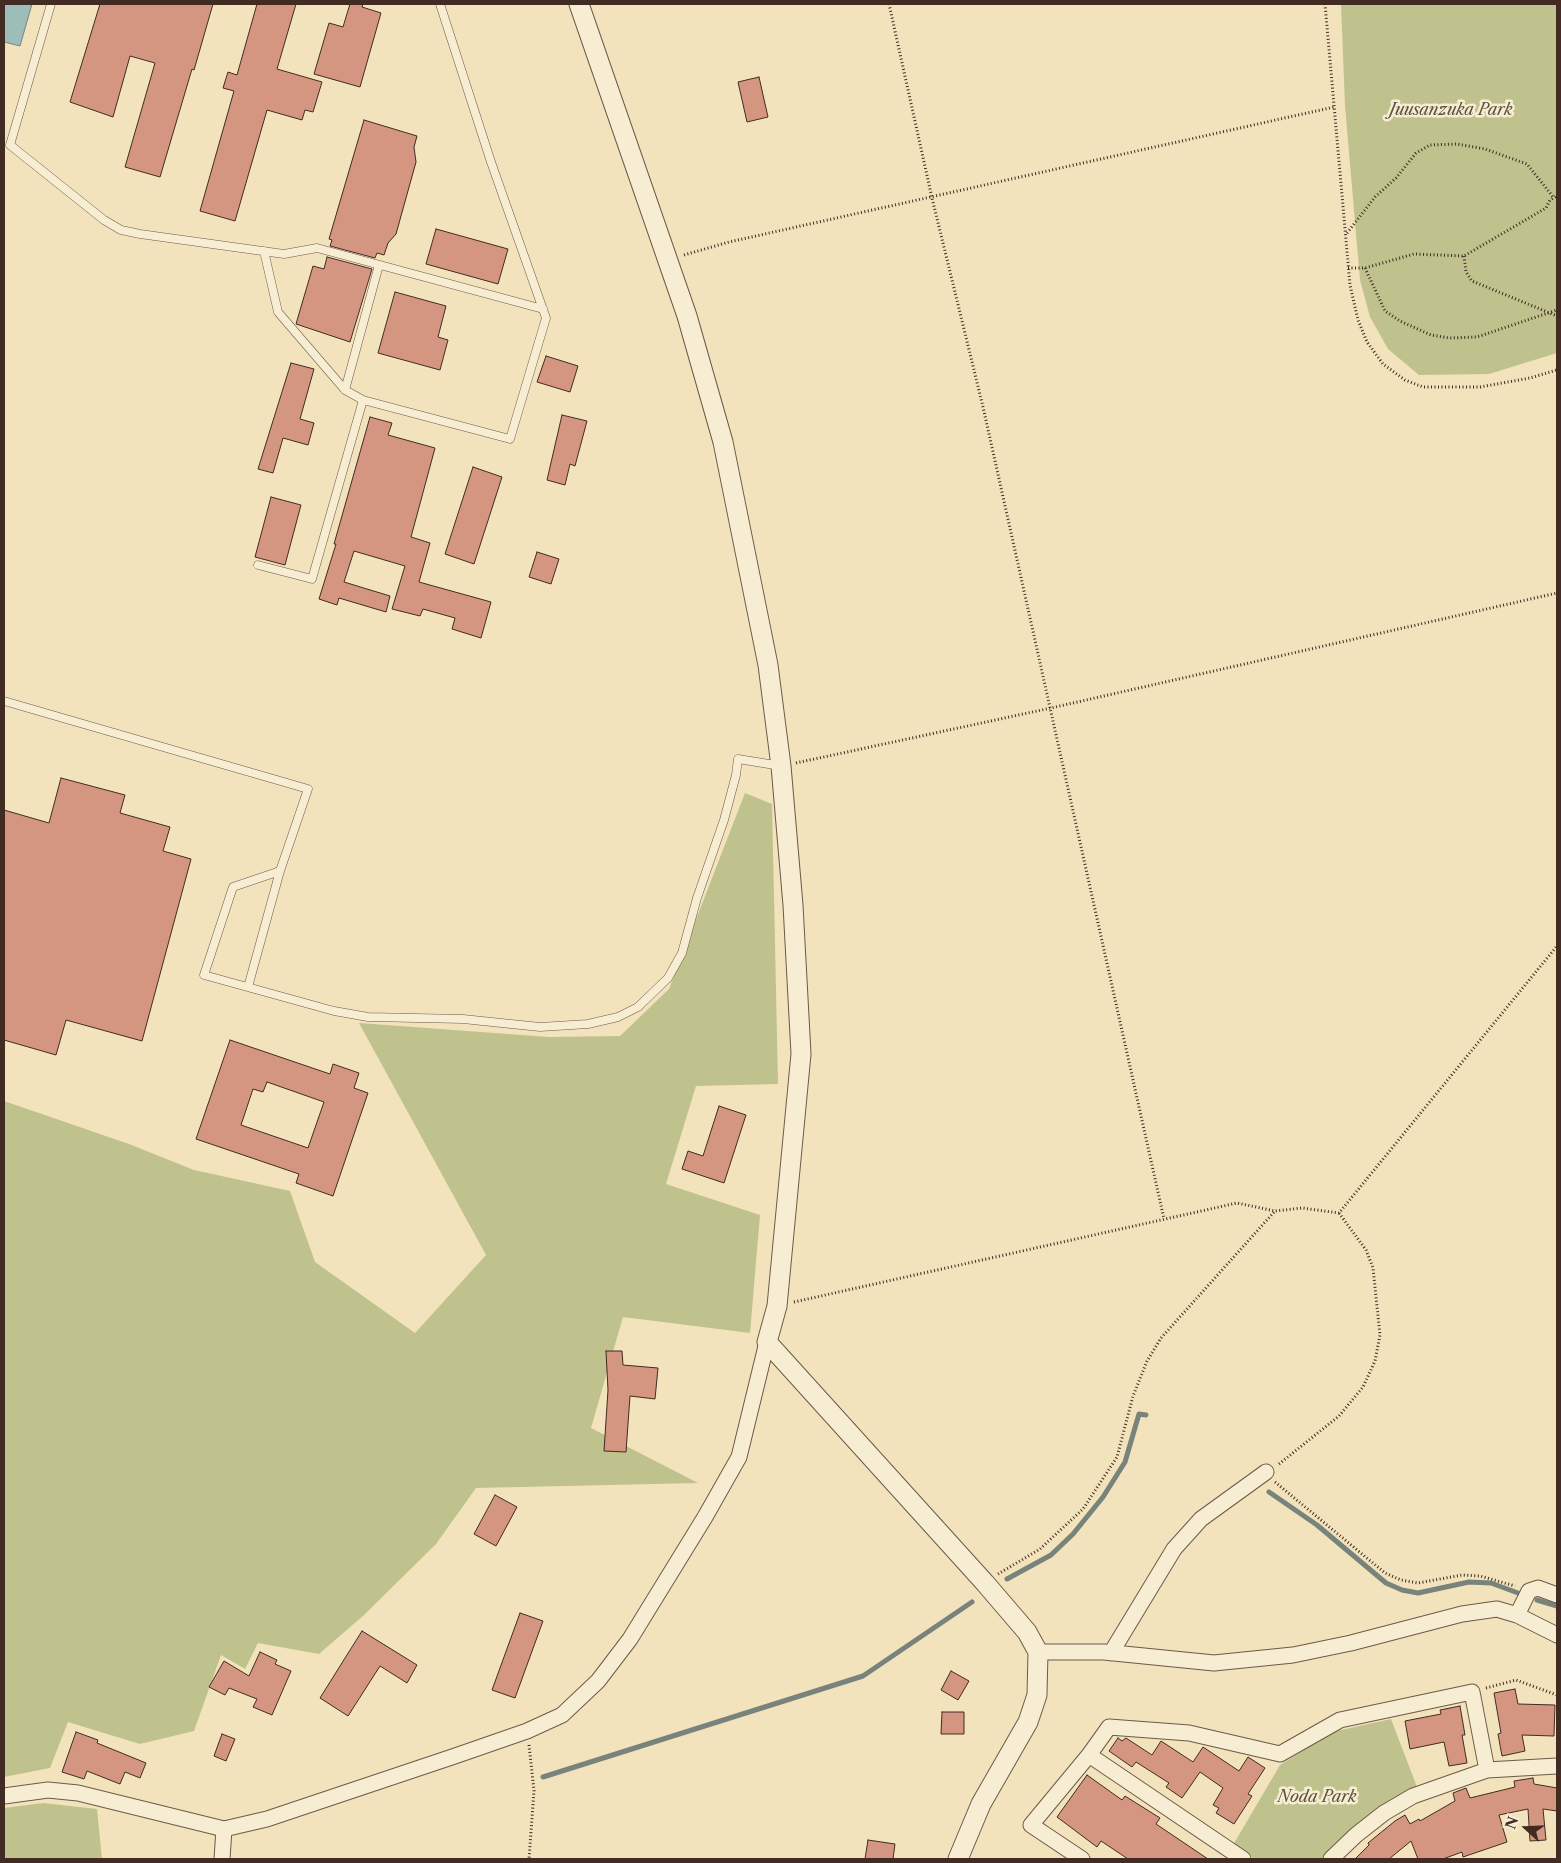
<!DOCTYPE html>
<style>
body{margin:0}
#map{position:relative;width:1561px;height:1863px;overflow:hidden;background:#f2e3bc;font-family:"Libre Caslon Text",serif}
canvas{display:block}
.frame{position:absolute;inset:0;border:5px solid #412b23;pointer-events:none}
.north{position:absolute;left:1501px;top:1803px;width:50px;height:50px;-webkit-text-stroke:4px #f7edd3;paint-order:stroke;rotate:290deg;font-size:14px;font-weight:700;line-height:20px;text-align:center;color:#412b23}
.north::after{content:'';display:block;margin:auto;width:18px;height:22px;background:#412b23;clip-path:polygon(50% 0,100% 100%,50% 72%,0 100%)}
</style>
<div id="map">
<canvas width="1561" height="1863"></canvas>
<div class="frame"></div>
<div class="north">N</div>
</div>
<script>
const context = document.querySelector('canvas').getContext('2d');
context.lineJoin = 'round';
function paint(path, color) { context.fillStyle = color; context.fill(path, 'evenodd'); }
const poly = rows => new Path2D(rows.map(r => 'M' + r).join(''));
function trace(path, color, width, dash) { context.strokeStyle = color; context.lineWidth = width; context.lineCap = dash ? 'butt' : 'round'; context.setLineDash(dash || []); context.stroke(path); }
function write(font, color, halo, rows, align = 'center') {
  context.font = font + ' "Libre Caslon Text",serif'; context.lineWidth = 5; context.setLineDash([]); context.textBaseline = 'middle'; context.strokeStyle = halo; context.fillStyle = color; for (const [text, x, y, turn = 0] of rows) {
    context.save(); context.translate(x, y); context.rotate((+turn || 0) * Math.PI / 180); context.textAlign = isNaN(turn) ? turn : align; if (halo) context.strokeText(text, 0, 0); context.fillText(text, 0, 0); context.restore();
  }
}
paint(poly([
 [1341,4,1557,4,1557,353,1489,374,1419,375,1388,349,1370,317,1360,280,1345,106],
 [745,793,772,804,778,1084,696,1086,666,1184,760,1215,750,1333,623,1317,591,1428,698,1483,476,1488,436,1544,364,1615,319,1654,258,1643,245,1669,221,1655,194,1731,140,1744,68,1722,50,1768,4,1777,4,1101,129,1144,194,1170,290,1191,315,1262,415,1333,486,1255,359,1023,549,1037,620,1036,669,989],
 [1391,1719,1417,1787,1391,1800,1345,1834,1322,1859,1255,1859,1233,1845,1280,1765,1332,1732],
 [43,1803,97,1809,102,1859,4,1859,4,1808]
]), '#bfc28d');
const water = poly([
 [4,4,32,4,20,46,4,42,4,4]
]);
paint(water, '#9dbdb8');
trace(water, '#78837c', 1);
trace(poly([
 [1269,1492,1317,1525,1386,1583,1402,1590,1418,1593,1469,1582,1491,1583,1518,1593],
 [1007,1579,1051,1555,1073,1534,1103,1497,1125,1462,1139,1414,1146,1415],
 [1537,1600,1557,1606],
 [543,1777,863,1676,972,1602]
]), '#78837c', 5);
const building = poly([
 [100,4,213,4,194,70,192,69,160,177,125,167,155,63,130,56,113,117,70,102,100,4],
 [257,4,296,4,277,69,322,82,313,112,305,110,302,120,267,110,235,221,200,211,234,91,223,88,228,72,237,75,257,4],
 [350,4,363,4,362,7,381,13,360,87,314,74,329,23,343,27,350,4],
 [759,77,768,117,747,122,738,82,759,77],
 [364,120,417,136,414,147,416,162,396,234,388,243,384,255,377,253,375,258,330,246,332,240,329,239,364,120],
 [436,229,508,249,498,284,426,264,436,229],
 [327,257,372,269,350,342,296,324,313,266,324,269,327,257],
 [395,292,446,306,438,337,448,340,440,370,378,353,395,292],
 [546,356,578,366,570,392,537,382,546,356],
 [291,363,314,369,300,419,314,423,308,445,283,438,273,473,258,469,291,363],
 [562,415,587,421,575,466,570,464,565,485,547,480,562,415],
 [370,417,392,423,388,435,435,448,411,537,430,543,419,582,491,602,481,638,452,629,455,618,423,609,420,616,392,609,405,566,354,551,344,582,390,596,386,612,339,598,337,605,319,599,336,544,334,544,370,417],
 [473,467,502,477,474,564,445,554,473,467],
 [271,497,301,505,285,565,255,557,271,497],
 [537,552,559,559,551,584,529,577,537,552],
 [61,778,125,795,120,813,170,827,163,851,191,859,142,1041,66,1020,56,1055,4,1040,4,810,49,823,61,778],
 [230,1040,330,1074,333,1064,359,1073,354,1088,368,1093,333,1196,296,1183,299,1174,196,1139,230,1040],
 [267,1082,324,1102,308,1148,241,1125,253,1089,263,1092,267,1082],
 [719,1106,746,1115,724,1183,682,1169,688,1151,703,1156,719,1106],
 [606,1351,622,1351,623,1365,658,1368,655,1399,630,1396,626,1452,604,1451,608,1390,606,1351],
 [495,1495,517,1507,496,1546,474,1534,495,1495],
 [520,1613,543,1621,515,1698,492,1690,520,1613],
 [362,1631,417,1665,407,1683,380,1666,348,1716,320,1698,362,1631],
 [260,1652,277,1660,275,1664,291,1671,272,1715,253,1707,257,1699,229,1688,225,1695,209,1687,224,1661,249,1676,260,1652],
 [951,1671,969,1681,958,1700,941,1690,951,1671],
 [1515,1689,1518,1704,1555,1705,1554,1736,1522,1735,1525,1751,1502,1756,1498,1734,1501,1733,1494,1693,1515,1689],
 [1460,1706,1465,1735,1462,1735,1467,1763,1449,1766,1444,1742,1410,1749,1405,1721,1441,1714,1440,1710,1460,1706],
 [942,1712,964,1712,964,1734,941,1734,942,1712],
 [76,1732,98,1740,97,1743,146,1763,140,1778,125,1772,120,1784,87,1771,84,1779,62,1772,76,1732],
 [222,1734,235,1739,226,1761,214,1756,222,1734],
 [1118,1738,1122,1741,1126,1738,1152,1755,1161,1741,1193,1762,1203,1747,1239,1771,1248,1757,1265,1768,1248,1794,1252,1796,1234,1824,1216,1813,1219,1808,1213,1805,1223,1788,1200,1772,1182,1798,1166,1787,1169,1783,1136,1762,1132,1767,1109,1751,1118,1738],
 [1087,1775,1122,1800,1125,1796,1160,1818,1156,1824,1208,1859,1128,1859,1101,1841,1097,1847,1057,1817,1087,1775],
 [1533,1778,1534,1784,1557,1788,1557,1811,1543,1809,1546,1840,1530,1841,1528,1809,1499,1815,1507,1842,1463,1857,1462,1852,1443,1859,1418,1859,1411,1841,1389,1859,1355,1859,1369,1845,1368,1843,1395,1821,1405,1815,1410,1824,1419,1819,1420,1821,1455,1801,1453,1793,1466,1788,1470,1798,1515,1787,1514,1781,1533,1778],
 [868,1840,895,1844,893,1859,865,1859,868,1840]
]);
paint(building, '#d49581');
trace(building, '#412b23', 1);
const service = poly([
 [51,4,10,145,104,220,121,230,140,234,284,254,317,248,543,309],
 [264,251,278,312,345,390,363,400],
 [345,390,379,265],
 [258,565,312,579,363,400,510,439,546,318,491,162,440,4],
 [4,701,308,789,280,871,233,887,204,975,334,1011,368,1017,463,1019,540,1027,588,1024,618,1017,638,1007,668,978,682,953,697,898,724,820,736,775,738,759,781,766],
 [248,987,280,871]
]);
const minor = poly([
 [1517,1615,1557,1635],
 [1038,1652,1104,1652,1214,1663,1293,1655,1351,1643,1462,1614,1497,1609,1517,1615,1529,1591,1538,1588,1557,1595],
 [1111,1653,1174,1549,1201,1519,1266,1472],
 [1089,1755,1243,1859],
 [4,1796,48,1790,78,1793,224,1829,267,1819,455,1756,527,1731,562,1715,598,1681,630,1639,705,1517,739,1457,767,1342],
 [222,1859,224,1829],
 [1082,1859,1031,1825,1089,1755,1109,1727,1189,1733,1280,1754,1340,1720,1472,1692,1487,1770],
 [1331,1859,1356,1835,1384,1813,1413,1796,1487,1770,1557,1766]
]);
const tertiary = poly([
 [579,4,687,316,723,442,768,665,781,766,793,905,801,1054,777,1306,767,1342,985,1583,1027,1632,1038,1652,1037,1695,1028,1722,981,1804,958,1859]
]);
trace(service, '#6d5949', 9);
trace(minor, '#6d5949', 17);
trace(tertiary, '#6d5949', 21);
trace(poly([
 [889,4,932,198,983,407,1164,1219],
 [1325,4,1350,285,1358,320,1367,342,1383,364,1405,380,1423,387,1480,387,1530,378,1557,370],
 [1347,233,1375,197,1396,178,1416,153,1430,145,1457,144,1485,149,1527,164,1554,198],
 [684,255,729,242,1334,107],
 [1464,256,1466,272,1472,281,1557,316],
 [1348,268,1365,268,1414,254,1464,256,1546,208,1550,200,1557,196],
 [1365,268,1385,311,1400,321,1431,335,1449,338,1477,337,1557,310],
 [796,763,1051,708,1557,593],
 [794,1302,1237,1203,1275,1211,1302,1208,1339,1213,1557,946],
 [1279,1464,1339,1416,1363,1387,1375,1361,1380,1335,1373,1268,1366,1250,1339,1213],
 [1275,1482,1385,1573,1401,1580,1418,1583,1462,1575,1480,1576,1515,1586],
 [998,1574,1040,1549,1083,1509,1117,1457,1133,1396,1147,1361,1161,1338,1275,1211],
 [1486,1688,1516,1680,1557,1695],
 [529,1745,534,1791,529,1859]
]), '#412b23', 3, [1, 2.5]);
trace(service, '#f7edd3', 8);
trace(minor, '#f7edd3', 15);
trace(tertiary, '#f7edd3', 19);
write('italic 16px', '#60513e', '#f7edd3', [
 ["Juusanzuka Park",1451,110],
 ["Noda Park",1317,1797]
]);
</script>
